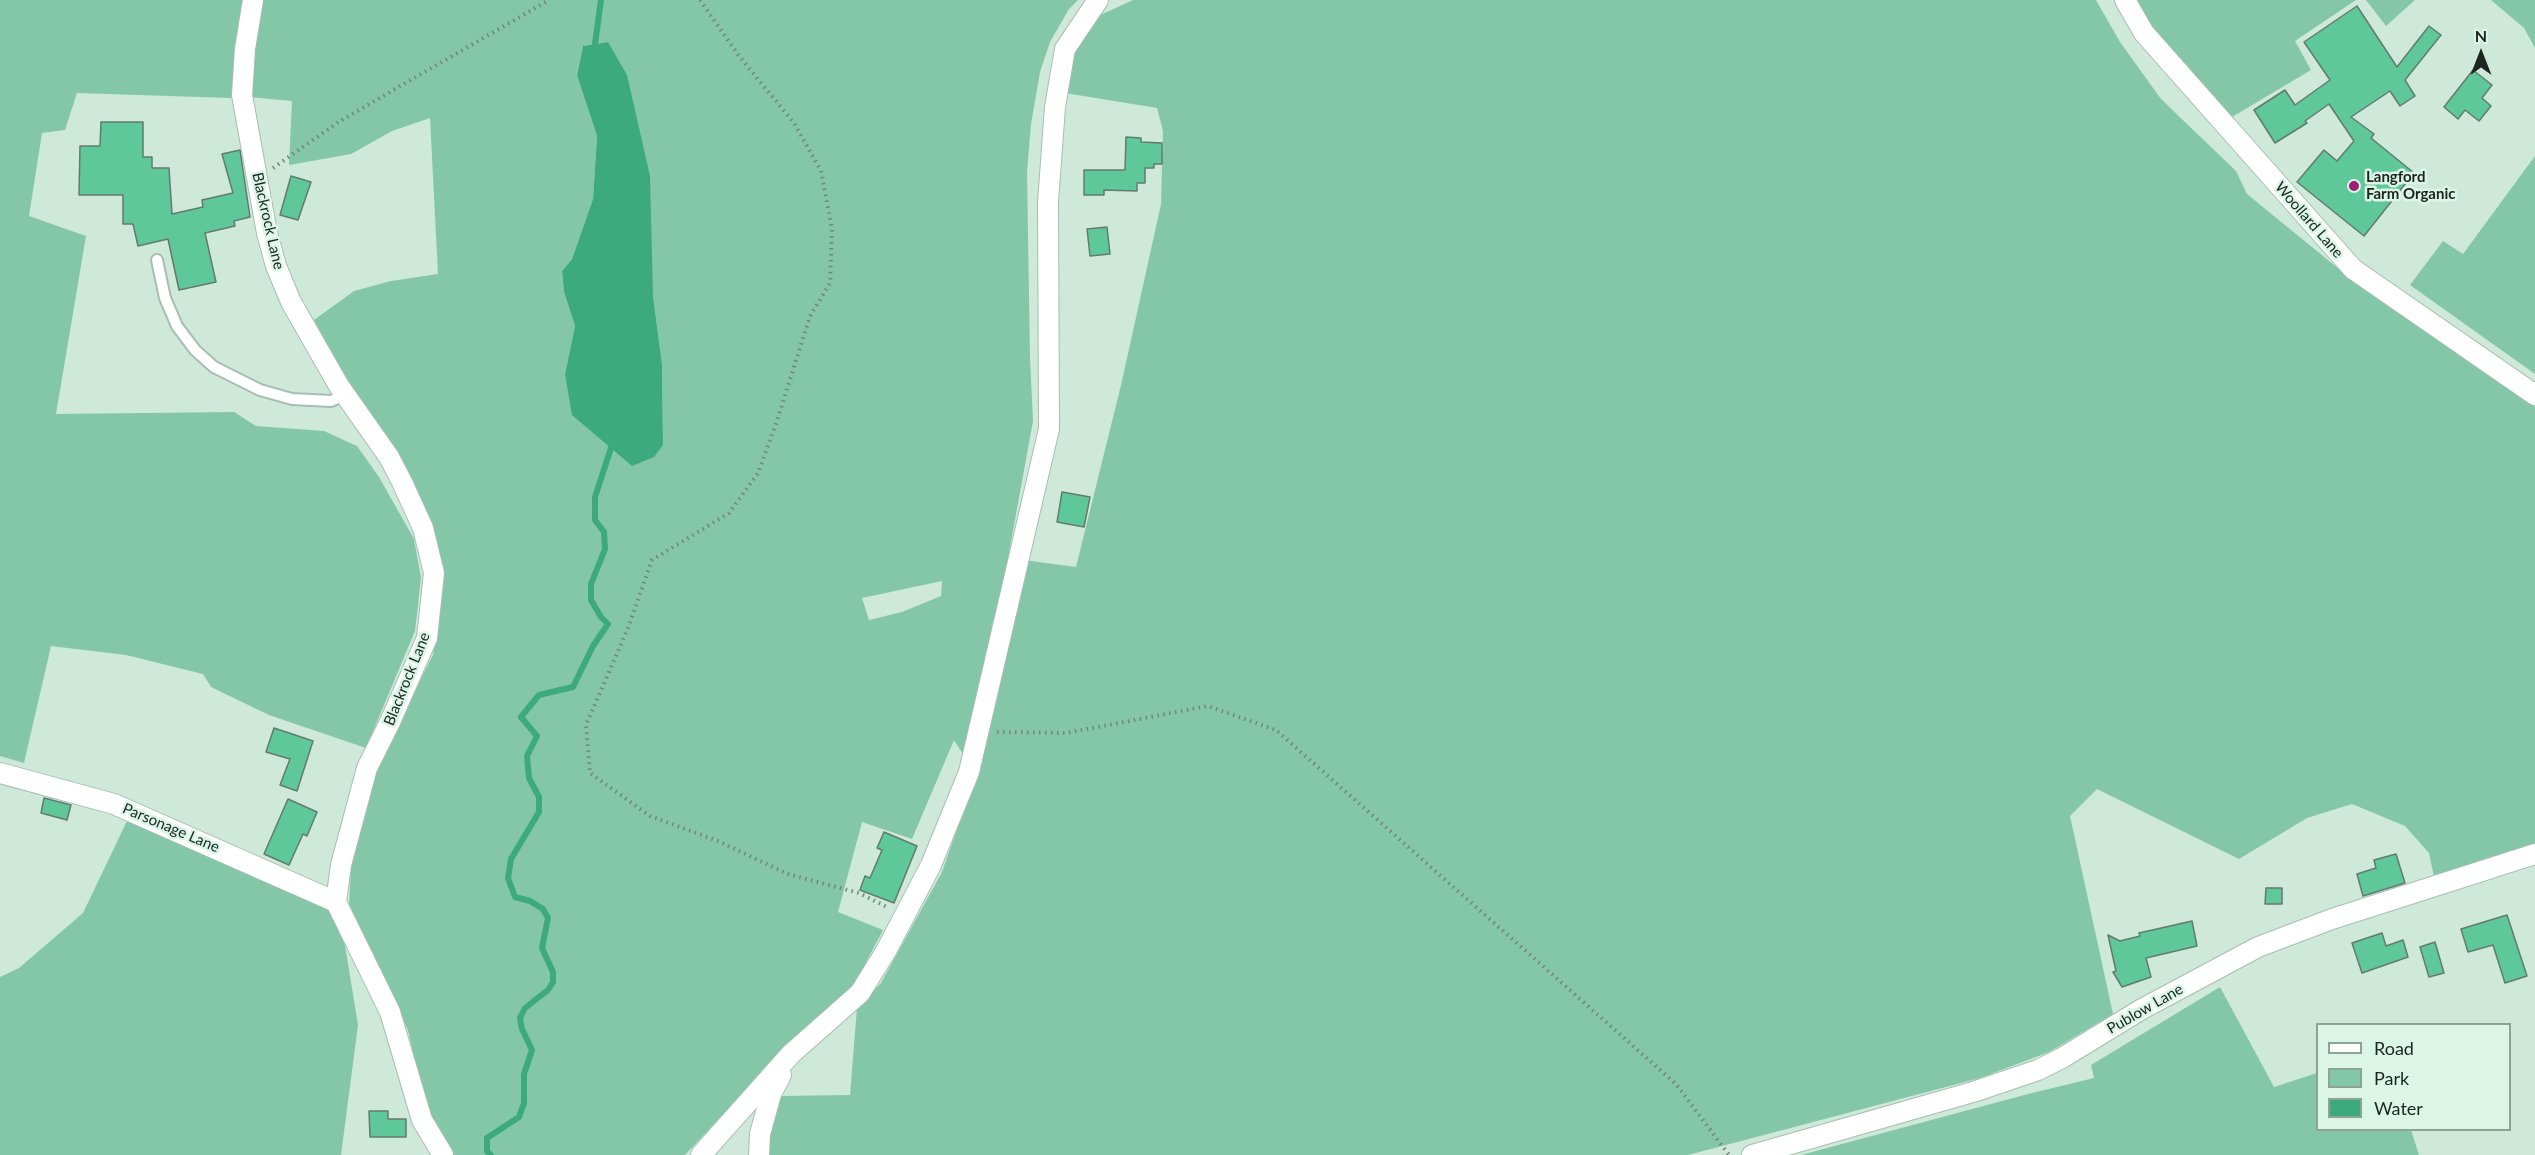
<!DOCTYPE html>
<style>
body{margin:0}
#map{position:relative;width:2535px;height:1155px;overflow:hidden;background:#cee8da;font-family:Lato,sans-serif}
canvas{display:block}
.legend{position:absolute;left:2316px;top:1023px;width:195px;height:108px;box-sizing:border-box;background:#dbf5e7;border:2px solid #8fa298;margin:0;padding:8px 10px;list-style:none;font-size:18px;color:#1c2521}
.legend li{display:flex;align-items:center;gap:12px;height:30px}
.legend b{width:30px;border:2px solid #8fa298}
.north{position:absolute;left:2451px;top:24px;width:60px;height:60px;-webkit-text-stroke:4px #dbf5e7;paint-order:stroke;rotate:0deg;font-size:16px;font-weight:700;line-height:24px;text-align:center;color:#1c2521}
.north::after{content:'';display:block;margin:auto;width:21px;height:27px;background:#1c2521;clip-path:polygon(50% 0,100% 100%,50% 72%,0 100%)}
</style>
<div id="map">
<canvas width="2535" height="1155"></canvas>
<ul class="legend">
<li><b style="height:8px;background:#fff"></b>Road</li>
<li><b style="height:16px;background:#84c7a8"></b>Park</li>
<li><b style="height:16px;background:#3caa7e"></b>Water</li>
</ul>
<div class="north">N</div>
</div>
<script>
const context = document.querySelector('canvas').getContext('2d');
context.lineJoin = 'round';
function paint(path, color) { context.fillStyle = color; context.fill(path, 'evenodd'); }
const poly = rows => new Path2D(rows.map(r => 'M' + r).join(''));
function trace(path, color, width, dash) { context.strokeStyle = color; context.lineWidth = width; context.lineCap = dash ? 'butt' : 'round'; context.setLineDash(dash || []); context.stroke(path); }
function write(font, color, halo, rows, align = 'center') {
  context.font = font + ' Lato,sans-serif'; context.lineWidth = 5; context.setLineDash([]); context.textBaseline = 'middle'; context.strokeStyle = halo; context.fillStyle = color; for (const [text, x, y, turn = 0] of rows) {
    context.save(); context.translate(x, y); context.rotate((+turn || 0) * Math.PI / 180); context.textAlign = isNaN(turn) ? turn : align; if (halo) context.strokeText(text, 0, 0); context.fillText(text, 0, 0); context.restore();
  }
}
paint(poly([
 [0,0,244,0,231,98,77,93,65,130,42,133,29,216,86,236,56,414,234,412,256,426,324,431,357,446,379,477,414,539,421,578,415,631,366,748,269,715,211,687,203,674,126,655,51,646,24,763,0,756],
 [261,0,1078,0,1069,9,1050,42,1040,72,1031,124,1027,172,1030,358,1033,421,1008,558,1076,567,1122,381,1161,204,1163,131,1157,108,1065,93,1072,54,1096,17,1133,0,2096,0,2120,42,2161,99,2236,171,2247,194,2345,274,2535,407,2535,845,2434,877,2429,853,2405,826,2352,804,2307,818,2239,859,2097,789,2070,816,2113,1014,2049,1052,1980,1078,1688,1155,764,1155,778,1096,850,1095,857,1008,881,983,942,872,976,775,954,740,912,839,862,822,838,912,883,930,852,989,793,1039,685,1155,452,1155,427,1115,408,1030,349,906,351,867,358,827,376,768,433,655,442,588,353,393,314,320,354,291,391,281,438,274,430,118,392,131,351,154,289,165,292,101,249,97],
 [608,42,653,296,662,364,663,445,565,374,575,326,564,292,562,271,572,259,593,199,597,136,577,74,583,46],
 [942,581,941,596,902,612,869,620,862,598],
 [2135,0,2356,0,2295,41,2311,70,2227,120,2148,23],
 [2366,0,2415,0,2386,26],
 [2491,0,2535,0,2535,48,2524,28],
 [2535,156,2535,374,2410,285,2443,241,2463,254],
 [127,821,331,910,342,927,358,1025,341,1155,0,1155,0,977,19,968,83,913],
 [2220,987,2274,1087,2317,1073,2318,1130,2411,1130,2419,1155,1801,1155,2028,1094,2094,1078,2091,1065]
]), '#84c7a8');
paint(poly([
 [608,42,627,75,650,176,653,296,662,364,663,445,654,457,632,466,572,415,565,374,575,326,564,292,562,271,572,259,593,199,597,136,577,75,583,46]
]), '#3caa7e');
trace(poly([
 [595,44,601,0],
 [491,1155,487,1151,487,1138,519,1117,524,1103,524,1074,532,1050,522,1029,520,1018,525,1008,548,990,553,982,553,972,542,948,548,918,543,909,530,901,515,897,508,878,511,859,539,812,539,797,529,778,527,756,537,736,521,717,539,695,573,687,593,646,608,624,601,617,591,600,591,584,605,549,604,532,595,520,595,497,611,448]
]), '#3caa7e', 6);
const building = poly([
 [2357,6,2397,67,2429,26,2441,35,2405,80,2415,96,2400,106,2390,91,2351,117,2374,134,2371,138,2414,173,2364,236,2297,182,2324,150,2337,161,2354,141,2329,104,2305,121,2307,123,2275,143,2254,110,2285,90,2295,105,2330,80,2304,42,2357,6],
 [2473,70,2492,85,2482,98,2491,106,2479,121,2465,110,2458,119,2444,107,2473,70],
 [101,122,143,122,143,157,152,157,152,168,169,168,172,214,203,207,202,200,233,193,222,154,240,150,250,217,234,221,235,226,205,233,216,282,179,290,168,239,138,246,133,224,123,224,123,195,79,195,80,146,100,146,101,122],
 [1126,137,1141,138,1141,142,1162,143,1162,164,1154,164,1154,168,1145,168,1145,183,1137,183,1137,191,1104,190,1104,195,1084,195,1084,170,1125,170,1126,137],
 [291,176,311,182,298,220,280,215,291,176],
 [1107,227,1110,254,1090,256,1087,229,1107,227],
 [1062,492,1090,497,1084,527,1057,522,1062,492],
 [274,728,313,741,297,791,280,785,290,759,266,752,274,728],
 [44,798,71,805,67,820,41,813,44,798],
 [288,799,317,812,307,836,303,834,289,865,264,854,288,799],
 [884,832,917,846,894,903,860,890,865,876,870,878,882,850,877,848,884,832],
 [2396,854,2405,883,2363,896,2357,874,2376,868,2374,860,2396,854],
 [2266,888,2282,888,2282,904,2265,904,2266,888],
 [2507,915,2527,976,2505,983,2493,945,2468,952,2461,929,2507,915],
 [2192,921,2197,946,2146,958,2151,977,2122,987,2113,972,2116,971,2108,935,2120,941,2140,936,2139,933,2192,921],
 [2382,933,2386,946,2403,940,2408,957,2362,973,2352,943,2382,933],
 [2435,942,2444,973,2429,977,2420,947,2435,942],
 [369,1111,388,1111,388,1119,406,1119,406,1137,370,1137,369,1111]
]);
paint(building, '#5ec89b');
trace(building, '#637a6f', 1.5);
const lane = poly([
 [157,260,165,298,177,326,195,350,214,367,260,390,292,399,331,401,345,395]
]);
const street = poly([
 [253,0,245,49,242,95,267,233,276,266,291,302,339,386,389,457,402,482,423,528,434,573,427,638,390,722,367,768,341,865,336,902,390,1012,422,1120,443,1155],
 [2125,0,2144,33,2353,269,2535,395],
 [0,773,114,804,336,902],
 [701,1155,791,1054,860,993,886,951,931,865,969,772,1049,429,1048,202,1055,107,1065,49,1098,0],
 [759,1155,760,1134,771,1094,781,1075],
 [1752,1155,1973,1092,2038,1070,2062,1058,2142,1009,2258,947,2332,919,2535,854]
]);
trace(lane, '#a6bfb2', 14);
trace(street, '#a6bfb2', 22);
trace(poly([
 [700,0,739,56,794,123,821,171,832,229,830,283,810,316,776,424,758,473,729,513,652,560,628,628,586,725,590,773,650,816,718,841,788,874,859,893,887,907],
 [273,168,340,121,549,0],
 [997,732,1066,733,1208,706,1276,730,1676,1084,1729,1155]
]), '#74857c', 4, [1.5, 4.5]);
trace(lane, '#fff', 10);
trace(street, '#fff', 20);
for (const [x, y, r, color] of [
 [2354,186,6,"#9b1f76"]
]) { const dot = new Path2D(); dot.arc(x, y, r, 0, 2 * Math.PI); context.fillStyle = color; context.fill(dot); trace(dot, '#dbf5e7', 2); }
write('bold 15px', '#1c2521', '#dbf5e7', [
 ["Langford",2366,177],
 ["Farm Organic",2366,194]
], 'left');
write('15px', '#1c2521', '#dbf5e7', [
 ["Woollard Lane",2309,220,49],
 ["Blackrock Lane",268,221,77],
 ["Blackrock Lane",407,679,-68],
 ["Parsonage Lane",171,828,23],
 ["Publow Lane",2145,1009,-30]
]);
</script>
